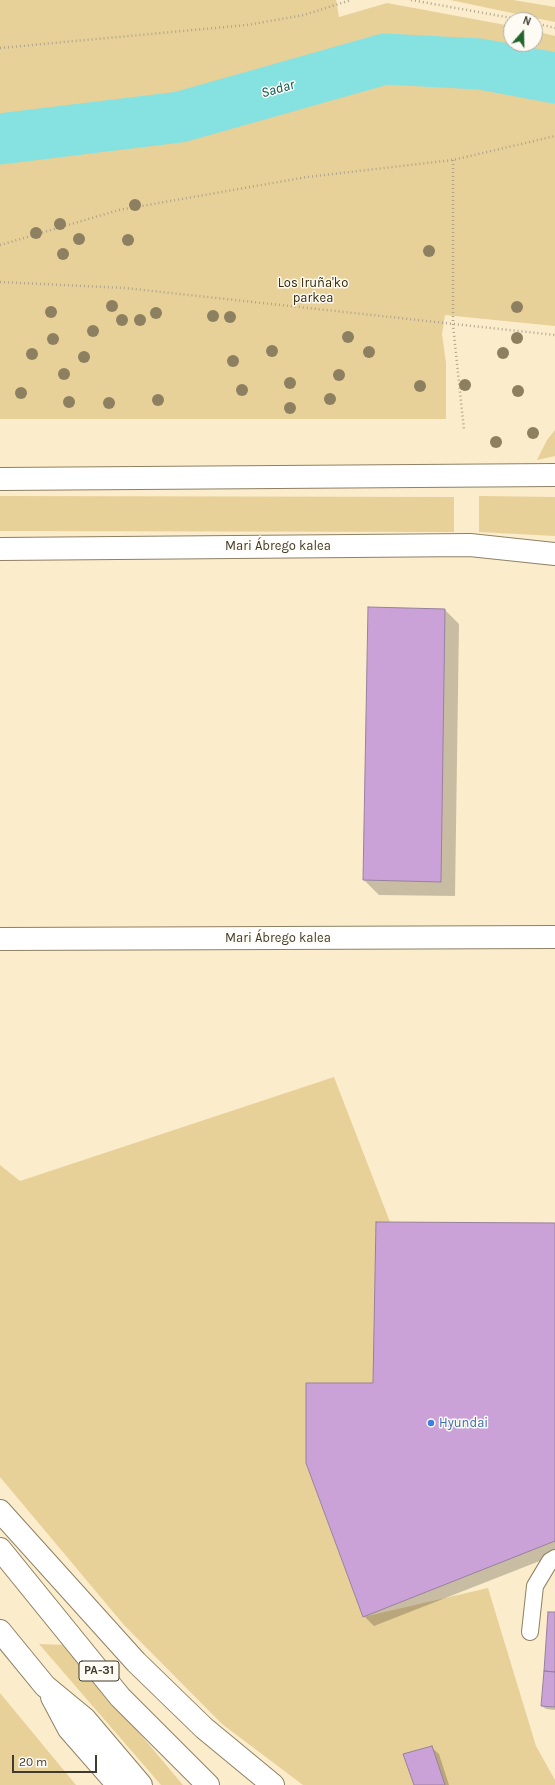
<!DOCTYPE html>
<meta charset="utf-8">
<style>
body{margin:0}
#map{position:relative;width:555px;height:1785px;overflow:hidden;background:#fbeccc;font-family:Karla,sans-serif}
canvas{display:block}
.north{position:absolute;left:503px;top:12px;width:40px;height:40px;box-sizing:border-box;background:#fefbf4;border:1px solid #b2aea5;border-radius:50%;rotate:20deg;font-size:11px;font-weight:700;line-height:16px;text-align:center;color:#413b2e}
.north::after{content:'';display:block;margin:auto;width:14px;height:18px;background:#24652f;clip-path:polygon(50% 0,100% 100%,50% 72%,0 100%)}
.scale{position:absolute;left:12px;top:1755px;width:85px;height:18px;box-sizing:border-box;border:2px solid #413b2e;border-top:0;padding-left:5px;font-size:12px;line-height:14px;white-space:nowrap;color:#413b2e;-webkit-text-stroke:3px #fefbf4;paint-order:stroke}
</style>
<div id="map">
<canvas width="555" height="1785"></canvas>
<div class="north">N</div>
<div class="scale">20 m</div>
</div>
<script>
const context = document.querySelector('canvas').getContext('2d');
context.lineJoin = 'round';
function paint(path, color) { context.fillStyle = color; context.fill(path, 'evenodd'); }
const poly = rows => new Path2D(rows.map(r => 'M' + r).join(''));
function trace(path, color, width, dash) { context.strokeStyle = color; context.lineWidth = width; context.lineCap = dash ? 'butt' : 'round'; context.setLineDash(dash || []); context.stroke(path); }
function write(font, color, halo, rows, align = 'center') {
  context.font = font + ' Karla,sans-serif'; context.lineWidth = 3; context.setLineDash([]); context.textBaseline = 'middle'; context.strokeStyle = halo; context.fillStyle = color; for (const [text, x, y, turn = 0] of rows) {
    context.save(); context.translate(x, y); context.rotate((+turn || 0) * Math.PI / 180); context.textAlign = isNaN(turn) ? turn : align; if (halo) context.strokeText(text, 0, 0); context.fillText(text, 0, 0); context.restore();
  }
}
paint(poly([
 [0,0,336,0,339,17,387,3,511,26,511,44,535,44,535,31,555,36,555,326,445,315,442,334,446,363,446,419,0,419],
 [450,0,513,0,555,7,555,22],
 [555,430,555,456,537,460,547,440],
 [0,496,454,497,454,532,0,531],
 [479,496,555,497,555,536,479,532],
 [334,1077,390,1222,373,1383,306,1383,306,1463,363,1617,488,1588,536,1746,555,1780,555,1785,303,1785,222,1724,124,1625,0,1477,0,1165,20,1181],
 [39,1644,65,1645,183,1785,161,1785],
 [0,1693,76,1785,0,1785]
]), '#e8d099');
paint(poly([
 [445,610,459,624,455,896,379,895,364,880],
 [555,1224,555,1555,374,1626,364,1616,374,1384],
 [555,1613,555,1710,546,1709,542,1706],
 [431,1747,439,1754,449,1785,415,1785]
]), '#0003');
trace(poly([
 [0,139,180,117,385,59,480,64,555,78]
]), '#86e1e1', 51);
const building = poly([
 [368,607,445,609,441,882,363,880,368,607],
 [376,1222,555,1223,555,1541,363,1617,306,1463,306,1383,373,1383,376,1222],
 [548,1612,555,1612,555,1672,544,1671,548,1612],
 [544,1671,555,1672,555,1707,541,1706,544,1671],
 [432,1746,445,1785,414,1785,403,1754,432,1746]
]);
paint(building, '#cba2d8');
trace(building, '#96829d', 1);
const lane = poly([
 [530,1632,535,1586,550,1561,555,1558]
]);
const street = poly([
 [0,479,555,475],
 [0,549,470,545,555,554],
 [0,939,555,937]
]);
const highway = poly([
 [0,1511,136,1662,204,1728,273,1785],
 [0,1549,120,1697,208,1785],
 [0,1631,45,1686,85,1719,141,1785],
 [52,1697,69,1729,118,1785]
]);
trace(lane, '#8e8163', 18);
trace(street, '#8e8163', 24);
trace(highway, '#8e8163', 24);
trace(poly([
 [411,0,523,20],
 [535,23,555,28],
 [0,48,247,25,304,15,351,0],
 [453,160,453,325,464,430],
 [0,245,119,210,307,177,453,160,555,136],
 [0,282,125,288,555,335]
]), '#aea38b', 2.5, [1, 3]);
trace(lane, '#fff', 16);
trace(street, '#fff', 22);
trace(highway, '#fff', 22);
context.fillStyle = '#8d8061';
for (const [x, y] of [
 [135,205],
 [60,224],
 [36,233],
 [79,239],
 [128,240],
 [429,251],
 [63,254],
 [112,306],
 [517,307],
 [51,312],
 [156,313],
 [213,316],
 [230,317],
 [122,320],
 [140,320],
 [93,331],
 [348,337],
 [517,338],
 [53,339],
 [272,351],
 [369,352],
 [503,353],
 [32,354],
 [84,357],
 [233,361],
 [64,374],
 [339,375],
 [290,383],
 [465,385],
 [420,386],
 [242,390],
 [518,391],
 [21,393],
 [330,399],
 [158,400],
 [69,402],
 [109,403],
 [290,408],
 [533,433],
 [496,442]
]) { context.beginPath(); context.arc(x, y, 6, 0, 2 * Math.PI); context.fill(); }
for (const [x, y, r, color] of [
 [431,1423,4,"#3f7fe0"]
]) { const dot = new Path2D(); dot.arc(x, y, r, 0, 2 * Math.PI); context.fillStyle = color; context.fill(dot); trace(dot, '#fefbf4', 1.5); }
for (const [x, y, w] of [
 [99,1671,40]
]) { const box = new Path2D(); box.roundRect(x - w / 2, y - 10, w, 20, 3); context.fillStyle = '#fefbf4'; context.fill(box); trace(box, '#413b2e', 1); }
write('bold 12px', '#413b2e', null, [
 ["PA-31",99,1671]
]);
write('13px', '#33280a', '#fefbf4', [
 ["Los Iruña'ko",313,283],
 ["parkea",313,298]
]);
write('13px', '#413b2e', '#fefbf4', [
 ["Mari Ábrego kalea",278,546],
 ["Mari Ábrego kalea",278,938]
]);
write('13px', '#366cbe', '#fefbf4', [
 ["Hyundai",439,1423]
], 'left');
write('italic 14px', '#005556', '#fefbf4', [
 ["Sadar",278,89,-16]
]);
</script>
